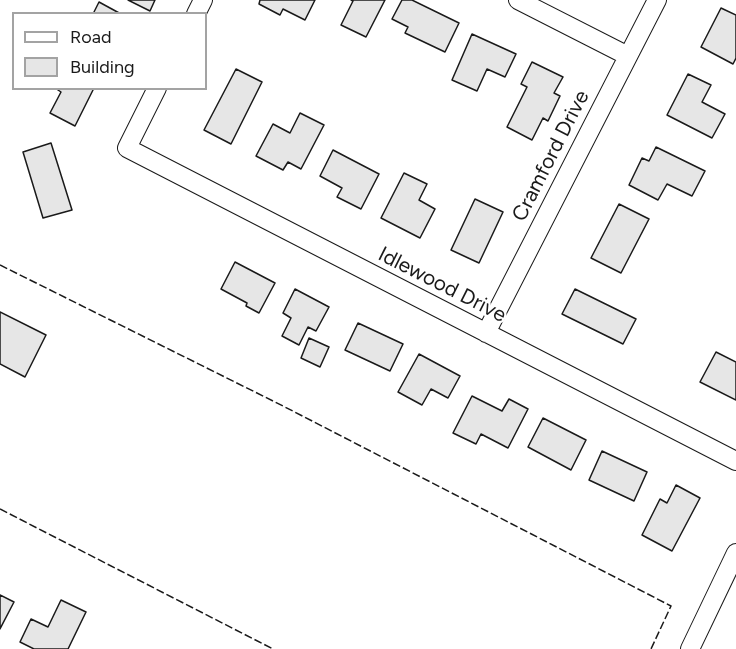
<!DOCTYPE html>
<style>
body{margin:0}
#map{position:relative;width:736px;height:649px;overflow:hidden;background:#fff;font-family:Figtree,sans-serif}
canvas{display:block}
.legend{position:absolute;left:12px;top:12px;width:195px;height:78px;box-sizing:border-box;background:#fff;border:2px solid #a3a3a3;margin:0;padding:8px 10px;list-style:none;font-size:18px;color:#1a1a1a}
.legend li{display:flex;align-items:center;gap:12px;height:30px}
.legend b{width:30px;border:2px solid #a3a3a3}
</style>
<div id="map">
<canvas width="736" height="649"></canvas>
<ul class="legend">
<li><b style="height:8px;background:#fff"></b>Road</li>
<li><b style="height:16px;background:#e6e6e6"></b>Building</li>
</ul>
</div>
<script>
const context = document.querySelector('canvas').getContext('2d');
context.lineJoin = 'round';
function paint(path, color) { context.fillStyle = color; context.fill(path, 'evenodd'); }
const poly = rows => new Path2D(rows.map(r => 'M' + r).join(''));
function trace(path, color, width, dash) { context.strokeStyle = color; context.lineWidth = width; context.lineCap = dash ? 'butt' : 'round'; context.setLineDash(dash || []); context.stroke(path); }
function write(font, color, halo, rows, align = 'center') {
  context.font = font + ' Figtree,sans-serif'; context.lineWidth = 4.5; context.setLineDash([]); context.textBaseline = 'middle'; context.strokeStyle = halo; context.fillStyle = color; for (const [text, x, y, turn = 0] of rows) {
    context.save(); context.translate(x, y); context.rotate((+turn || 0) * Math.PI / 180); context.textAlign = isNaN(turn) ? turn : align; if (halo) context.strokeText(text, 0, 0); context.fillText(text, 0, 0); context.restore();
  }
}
const building = poly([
 [128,0,155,0,150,11,128,0],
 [260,0,315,0,305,20,283,9,280,15,259,4,260,0],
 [351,0,385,0,366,37,341,25,353,1,351,0],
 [402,0,412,0,459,23,445,52,405,33,408,27,392,19,402,0],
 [99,2,121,14,93,14,99,2],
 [721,8,736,15,736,58,733,64,701,47,721,8],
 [472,34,516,54,505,77,487,69,477,91,452,80,472,34],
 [532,62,563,77,554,93,560,96,548,121,543,118,532,140,507,127,527,87,521,84,532,62],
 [236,69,262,82,231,144,204,130,236,69],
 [688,74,711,85,702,102,725,114,712,138,667,115,688,74],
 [55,88,94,88,75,126,50,113,61,92,55,88],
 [300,113,324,125,301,169,288,162,283,170,256,156,273,124,290,133,300,113],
 [51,143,72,210,43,218,23,152,51,143],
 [656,147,705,171,692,196,667,184,658,200,629,185,642,158,649,161,656,147],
 [333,150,379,174,361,209,337,197,342,188,320,176,333,150],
 [404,173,427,184,419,200,435,209,420,238,381,218,404,173],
 [475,199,503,212,479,263,451,250,475,199],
 [619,204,649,219,621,273,591,258,619,204],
 [235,262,275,283,259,313,246,306,247,303,221,289,235,262],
 [295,289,329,307,316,331,308,327,299,345,282,336,291,318,283,313,295,289],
 [575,289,636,319,623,344,562,314,575,289],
 [0,312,46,335,25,377,0,364,0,312],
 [358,323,403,344,390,371,345,350,358,323],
 [309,338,329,347,320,367,301,358,309,338],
 [716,352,736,362,736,400,700,382,716,352],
 [419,354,460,376,448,398,431,389,422,405,398,392,419,354],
 [472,396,502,411,509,399,528,409,508,448,481,434,476,444,453,433,472,396],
 [543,418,586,440,571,470,528,447,543,418],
 [602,451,647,472,634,501,589,480,602,451],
 [676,485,700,498,672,551,642,535,660,499,667,503,676,485],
 [0,595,14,602,0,629,0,595],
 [61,600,86,612,68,649,34,649,20,642,31,619,48,627,61,600]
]);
paint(building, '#e6e6e6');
trace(building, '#1a1a1a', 1.5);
const street = poly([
 [518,0,628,56],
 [196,14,203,0],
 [157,88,127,148,736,461],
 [486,333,657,0],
 [690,649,736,553]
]);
trace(street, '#1a1a1a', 20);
trace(street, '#fff', 18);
trace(poly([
 [0,265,283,406,671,606,651,649],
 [0,509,273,649]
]), '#1a1a1a', 1.5, [8, 3]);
write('21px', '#1a1a1a', '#fff', [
 ["Cramford Drive",551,156,-63],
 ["Idlewood Drive",442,285,27]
]);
</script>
